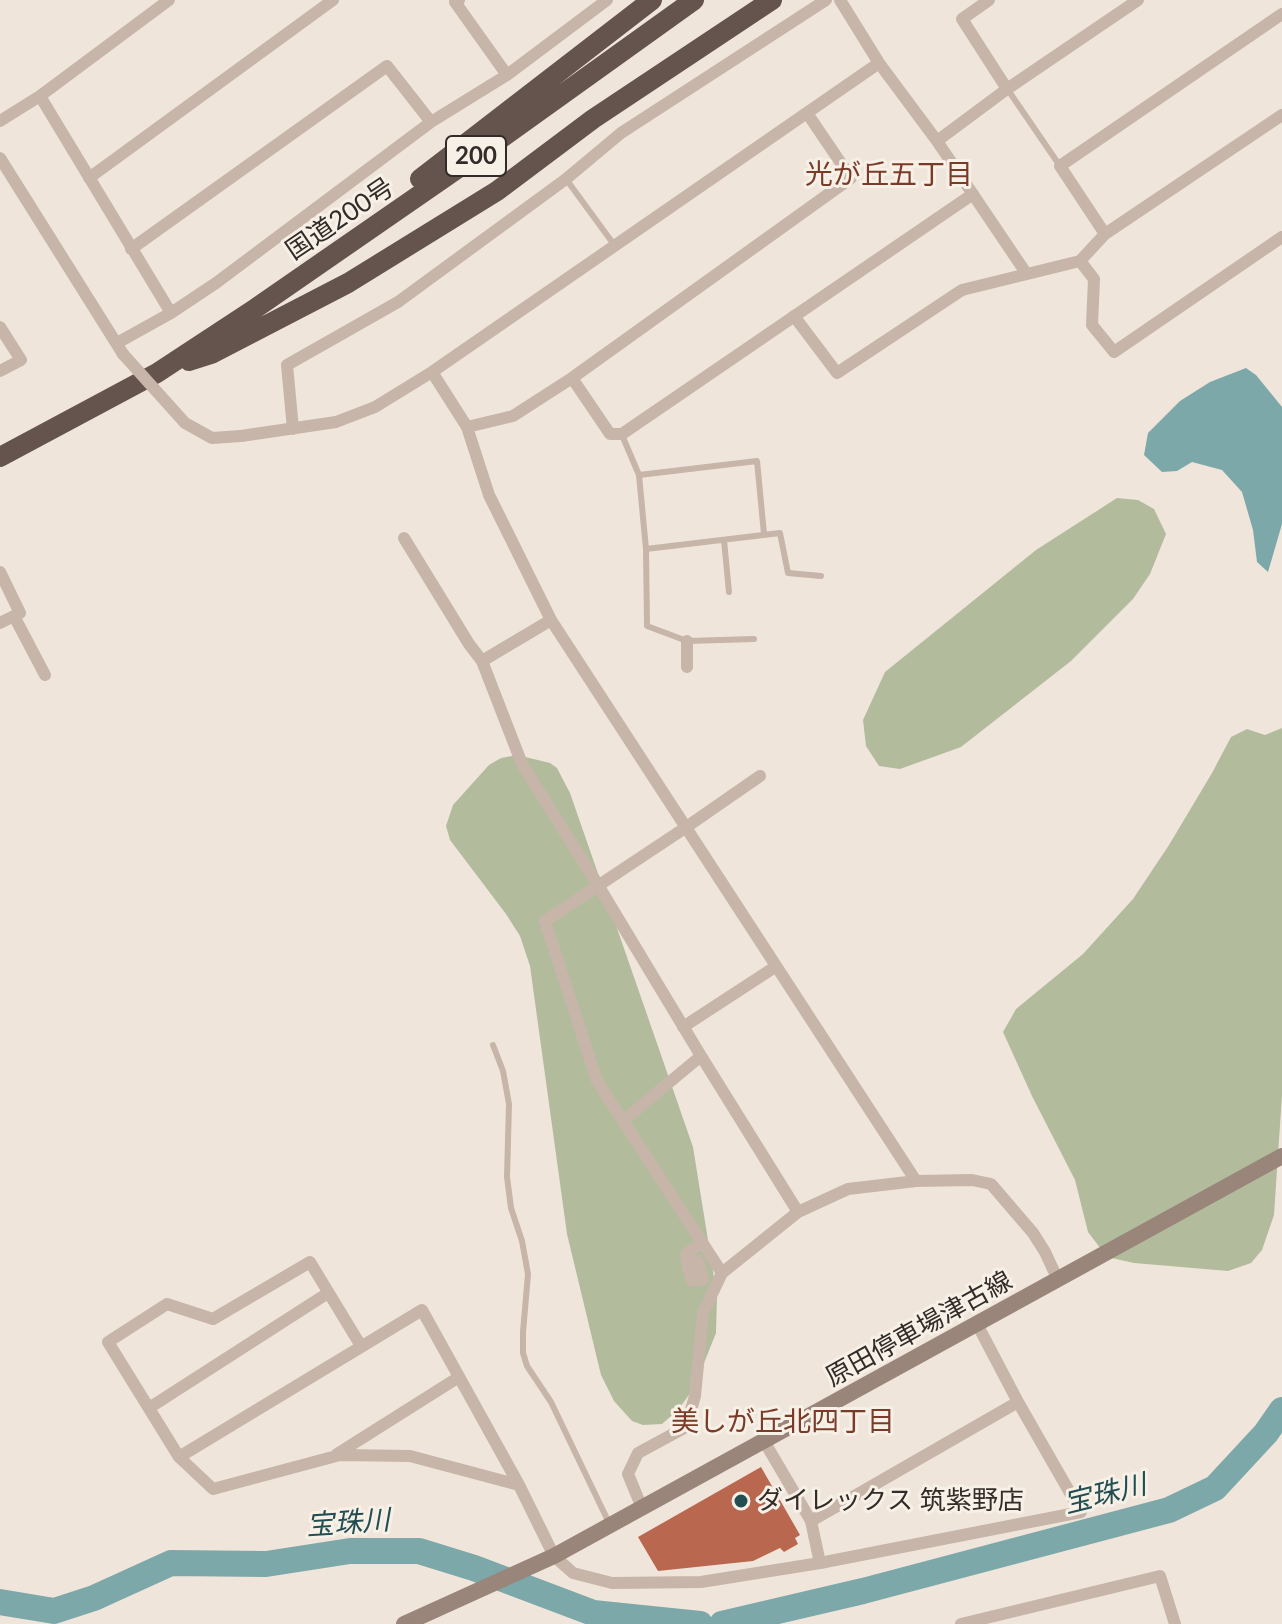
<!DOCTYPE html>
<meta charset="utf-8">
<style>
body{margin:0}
canvas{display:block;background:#efe5db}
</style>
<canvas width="1282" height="1624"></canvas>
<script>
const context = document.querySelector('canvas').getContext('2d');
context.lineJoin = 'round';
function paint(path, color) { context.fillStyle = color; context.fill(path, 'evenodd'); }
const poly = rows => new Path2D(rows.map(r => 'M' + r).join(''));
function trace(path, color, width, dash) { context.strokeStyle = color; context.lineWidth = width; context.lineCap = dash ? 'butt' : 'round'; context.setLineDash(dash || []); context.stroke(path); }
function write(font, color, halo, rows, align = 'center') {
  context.font = font + ' Lato,"Noto Sans JP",sans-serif'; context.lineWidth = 6; context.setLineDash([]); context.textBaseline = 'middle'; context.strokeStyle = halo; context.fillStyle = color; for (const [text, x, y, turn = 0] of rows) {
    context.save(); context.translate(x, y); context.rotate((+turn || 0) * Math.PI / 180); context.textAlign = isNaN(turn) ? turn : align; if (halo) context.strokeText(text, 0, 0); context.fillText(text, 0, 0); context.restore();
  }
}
paint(poly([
 [1117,498,1138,500,1154,509,1166,534,1150,574,1133,599,1071,661,961,747,900,769,879,766,866,746,863,720,885,672,1036,550],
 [1282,728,1282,1095,1274,1215,1262,1250,1251,1263,1228,1271,1134,1263,1107,1257,1088,1232,1075,1180,1032,1096,1003,1032,1016,1009,1083,954,1133,899,1169,845,1212,773,1231,737,1247,729,1265,735],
 [517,755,550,763,557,768,570,793,693,1147,717,1296,716,1333,694,1388,678,1410,662,1424,643,1425,632,1421,614,1401,601,1375,567,1234,530,966,520,936,506,914,450,840,446,826,453,805,489,765,501,758]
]), '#b2bc9d');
paint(poly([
 [1246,368,1256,375,1282,407,1282,524,1268,572,1257,562,1253,530,1242,492,1222,470,1192,462,1177,471,1162,472,1144,455,1148,433,1180,401,1210,382]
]), '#7da8a9');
trace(poly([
 [0,1602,54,1611,94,1598,171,1563,266,1564,350,1551,419,1551,474,1568,593,1613,700,1624],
 [722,1624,863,1591,1169,1510,1215,1488,1266,1433,1282,1410]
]), '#7da8a9', 26);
paint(poly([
 [761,1467,800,1535,795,1538,798,1544,784,1552,780,1548,753,1561,658,1571,638,1537]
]), '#ba674f');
trace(poly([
 [1008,90,1060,166],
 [566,179,615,246],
 [622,435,639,475,646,549,647,626,687,641,754,639],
 [639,475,757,461,764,534],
 [724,540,729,592],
 [646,549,780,533,788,573,821,576],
 [493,1045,503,1071,509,1104,507,1177,511,1208,522,1241,528,1274,523,1332,523,1353,527,1366,551,1402,610,1525]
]), '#c6b5a8', 6);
trace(poly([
 [459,0,455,2,507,75],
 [840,0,879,63,937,141,1026,273],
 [989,0,962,19,1007,89],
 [40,96,171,313,216,283,431,122,507,75,607,0],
 [0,121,40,96,169,0],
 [937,141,1007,89,1138,0],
 [0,158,123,354],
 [89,178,333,0],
 [1105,234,1060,166,1282,14],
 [131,249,387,66,431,122],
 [1080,261,1094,279,1092,325,1114,352,1282,237],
 [794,316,837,373,962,290,1080,261,1105,234,1282,115],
 [0,327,21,360,0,371],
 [117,343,171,313],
 [432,372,467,427,489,495,551,620,916,1181],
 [572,378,610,434,622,434,973,194],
 [467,427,513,416,572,378,851,178,807,113],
 [293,429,287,365,398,302,566,179,621,133,826,0],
 [241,436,336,422,375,407,432,372,879,63],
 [404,538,469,644,482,661,551,620],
 [0,572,20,613,0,623],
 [14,616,45,675],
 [687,641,687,667],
 [482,661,522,764,598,885,701,1056,798,1212],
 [683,1027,775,967],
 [624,1120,701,1056],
 [687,1263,698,1261,703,1279,692,1281,687,1263,686,1254,702,1242],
 [722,1273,597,1081,545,921,685,828,760,776],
 [361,1346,310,1262,213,1319,167,1304,108,1342,179,1457,213,1489,340,1455,410,1456,519,1485],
 [149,1408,328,1293],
 [764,1441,811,1521,820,1563],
 [337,1454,459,1377],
 [179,1457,422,1310,519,1485,554,1556,573,1573,612,1583,701,1582,820,1563,1081,1512,1018,1402,977,1324],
 [642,1508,628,1474,638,1453,686,1427,695,1396,703,1313,722,1273,798,1212,848,1189,916,1181,972,1180,991,1184,1033,1233,1045,1252,1058,1280],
 [811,1521,1018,1402],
 [961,1624,1160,1576,1175,1624]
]), '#c6b5a8', 12);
trace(poly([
 [404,1624,554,1556,1282,1156]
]), '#99857a', 16);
trace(poly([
 [420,179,652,0],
 [189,361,211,354,348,283,497,191,593,119,772,0],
 [0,457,157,373,256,308,496,142,694,0]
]), '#64544d', 20);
trace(poly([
 [123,354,185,423,212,438,241,436]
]), '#c6b5a8', 12);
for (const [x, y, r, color] of [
 [741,1501,8,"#224e51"]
]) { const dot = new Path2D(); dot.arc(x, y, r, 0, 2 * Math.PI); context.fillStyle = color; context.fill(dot); trace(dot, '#f7f0e7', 3); }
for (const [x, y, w] of [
 [476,156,60]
]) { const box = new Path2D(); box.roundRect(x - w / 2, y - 20, w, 40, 6); context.fillStyle = '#f7f0e7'; context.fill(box); trace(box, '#332b28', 2); }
write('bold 24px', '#332b28', null, [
 ["200",476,156]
]);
write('26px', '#332b28', '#f7f0e7', [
 ["国道200号",340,219,-34],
 ["原田停車場津古線",919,1329,-29]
]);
write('26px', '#332b28', '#f7f0e7', [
 ["ダイレックス 筑紫野店",757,1501]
], 'left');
write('28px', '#7a3b29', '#f7f0e7', [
 ["光が丘五丁目",889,175],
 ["美しが丘北四丁目",783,1422]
]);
write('italic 28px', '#224e51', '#f7f0e7', [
 ["宝珠川",1105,1494,-14],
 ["宝珠川",348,1523,-4]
]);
</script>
